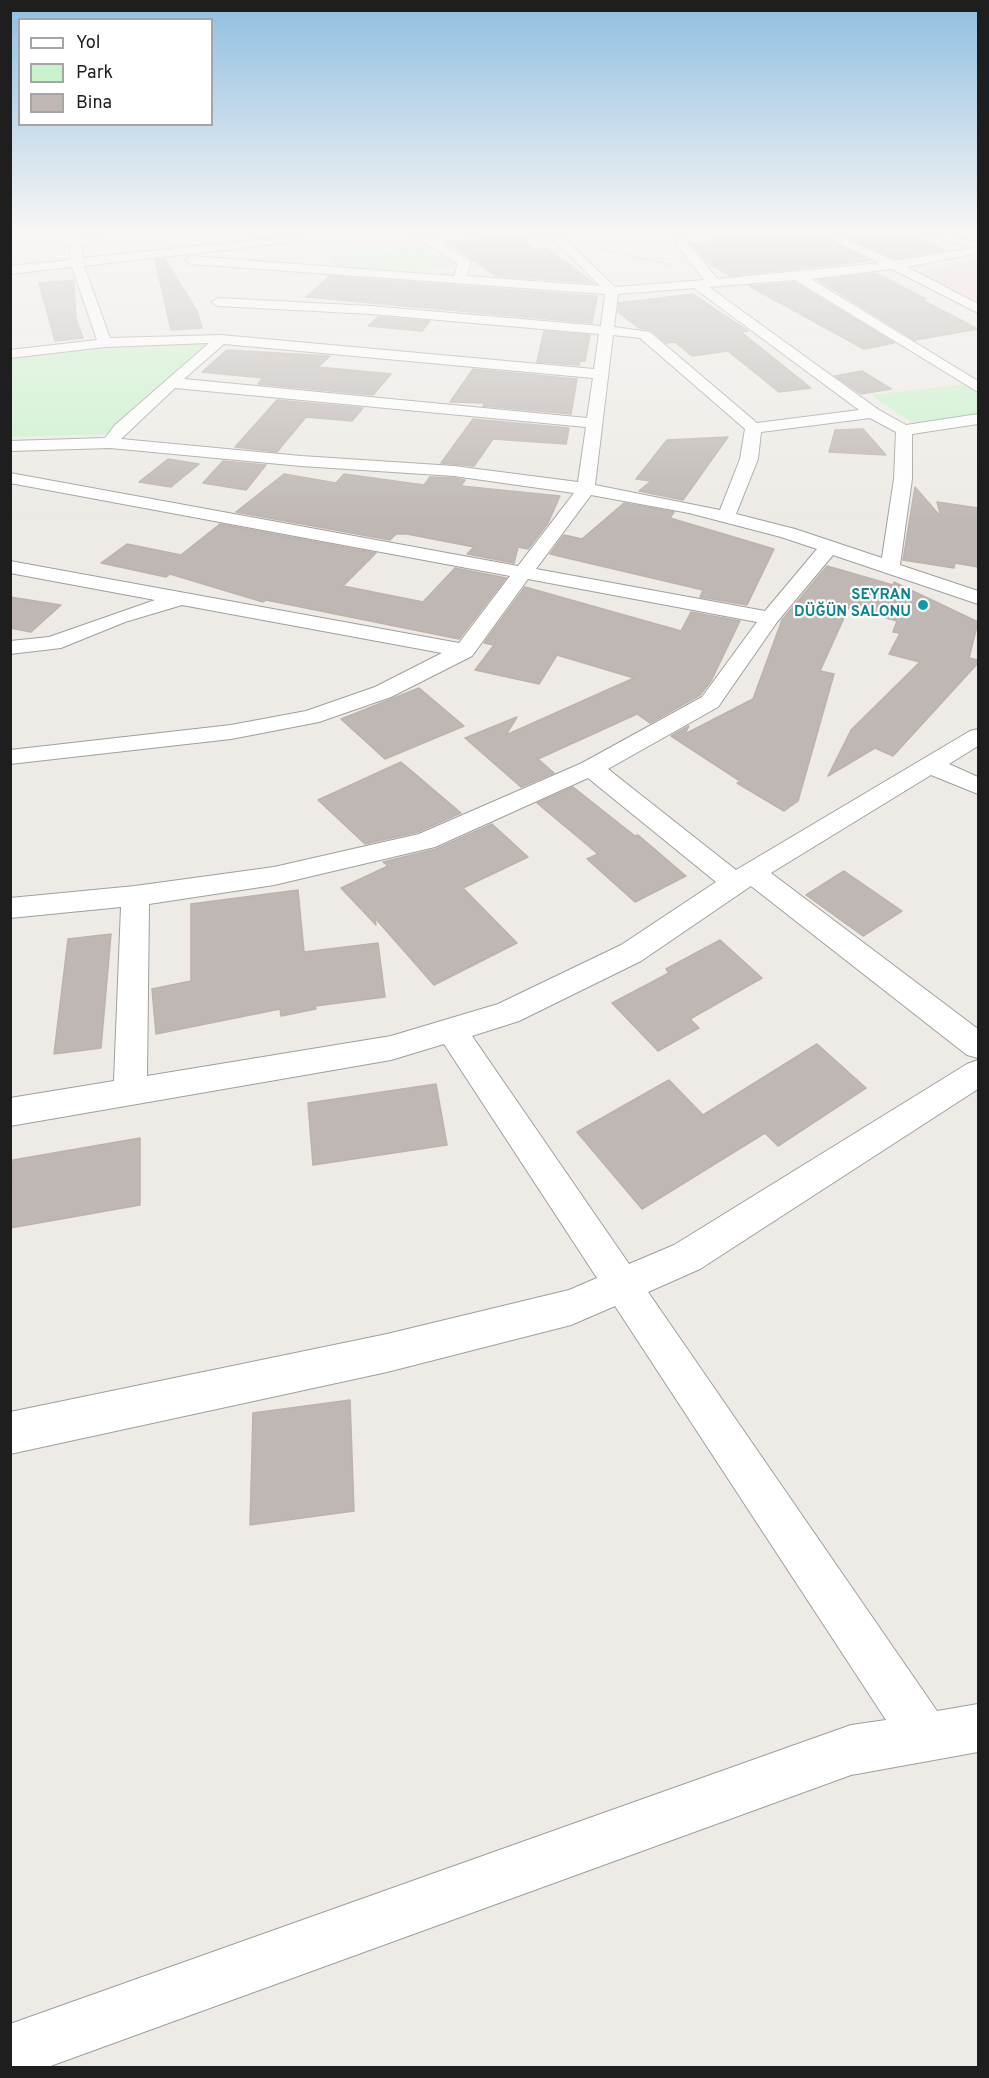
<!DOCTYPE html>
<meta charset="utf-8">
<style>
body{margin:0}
#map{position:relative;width:989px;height:2078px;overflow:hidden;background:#eeebe6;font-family:Overpass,sans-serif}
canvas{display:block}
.frame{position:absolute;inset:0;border:12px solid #1e1e1e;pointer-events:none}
.legend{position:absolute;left:18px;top:18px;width:195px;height:108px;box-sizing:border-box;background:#fff;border:2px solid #a5a5a5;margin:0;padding:8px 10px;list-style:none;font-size:18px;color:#1e1e1e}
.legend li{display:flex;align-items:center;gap:12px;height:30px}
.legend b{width:30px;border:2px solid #a5a5a5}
</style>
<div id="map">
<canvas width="989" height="2078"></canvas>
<div class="frame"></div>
<ul class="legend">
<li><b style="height:8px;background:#fff"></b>Yol</li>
<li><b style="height:16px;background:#c8f2ca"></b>Park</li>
<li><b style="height:16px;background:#beb7b3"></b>Bina</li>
</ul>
</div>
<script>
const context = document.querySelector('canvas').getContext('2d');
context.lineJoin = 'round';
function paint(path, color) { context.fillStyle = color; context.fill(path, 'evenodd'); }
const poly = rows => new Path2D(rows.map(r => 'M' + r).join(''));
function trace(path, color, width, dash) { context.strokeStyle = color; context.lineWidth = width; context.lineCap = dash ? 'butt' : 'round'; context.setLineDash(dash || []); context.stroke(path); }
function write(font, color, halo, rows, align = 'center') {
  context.font = font + ' Overpass,sans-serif'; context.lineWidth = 4.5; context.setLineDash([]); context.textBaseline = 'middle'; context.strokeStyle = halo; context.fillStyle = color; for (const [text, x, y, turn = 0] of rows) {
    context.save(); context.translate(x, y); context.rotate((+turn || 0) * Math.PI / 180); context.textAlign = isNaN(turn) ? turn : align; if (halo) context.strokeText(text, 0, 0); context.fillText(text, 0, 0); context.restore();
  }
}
paint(poly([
 [978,257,978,304,916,273]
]), '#edd7d7');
paint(poly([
 [426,248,454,263,427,272,336,267,326,252],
 [200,342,205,345,108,434,11,437,10,358,123,346],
 [966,384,978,392,978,416,914,424,871,395]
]), '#c8f2ca');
const building = poly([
 [714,233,816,233,870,261,730,276,708,263,691,244,710,243,714,233],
 [838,233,911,233,944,250,895,259,838,233],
 [525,238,531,250,548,249,594,283,495,276,446,241,525,238],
 [165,259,197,311,202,328,171,330,155,260,165,259],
 [876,273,926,299,922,300,978,329,915,340,818,280,876,273],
 [330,276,597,296,592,323,306,297,330,276],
 [74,280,76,319,83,338,55,341,39,283,74,280],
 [794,282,894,343,864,349,749,286,794,282],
 [693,294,748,331,741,332,811,388,779,392,728,351,692,356,675,342,666,343,651,330,639,328,618,312,619,303,693,294],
 [378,317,430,321,422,331,368,326,378,317],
 [544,331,590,335,585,361,580,361,579,365,537,362,544,331],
 [227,350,330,356,318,367,391,374,373,395,258,384,263,378,202,372,227,350],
 [473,369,577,379,571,414,483,406,485,403,450,402,473,369],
 [862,371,891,389,861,394,835,376,862,371],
 [277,400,363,408,352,421,306,417,277,452,235,447,277,400],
 [473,419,569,428,566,444,493,439,474,466,441,463,473,419],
 [863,429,886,455,829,452,835,430,863,429],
 [728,437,683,500,639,491,651,481,636,479,667,440,728,437],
 [168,459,199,464,171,487,139,482,168,459],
 [223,461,266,465,246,490,203,483,223,461],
 [284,474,336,483,344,474,424,485,430,477,454,478,465,480,461,486,560,496,548,523,528,549,518,547,514,563,467,554,474,547,407,534,396,534,390,540,236,512,284,474],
 [915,487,941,517,937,502,978,508,978,567,955,563,954,568,903,560,915,487],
 [624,503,674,512,670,518,774,549,747,605,700,597,703,590,550,554,564,535,582,539,624,503],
 [220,524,376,553,343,586,423,602,455,568,506,578,459,639,266,600,263,602,170,574,166,577,101,563,127,544,181,555,220,524],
 [827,566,893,585,894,582,978,622,969,658,978,660,978,663,893,756,875,748,828,776,851,730,920,662,889,654,900,633,893,632,897,621,849,607,820,671,834,674,798,801,784,811,737,783,740,781,671,736,689,726,685,734,753,699,782,620,827,566],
 [525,587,681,631,691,612,740,621,711,681,700,695,650,723,637,714,538,759,554,773,521,787,465,738,517,717,506,735,634,678,557,655,539,684,475,670,494,645,484,643,525,587],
 [10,597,61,605,31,632,10,628,10,597],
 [419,688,464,726,385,759,341,719,419,688],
 [401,762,461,813,418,832,365,844,318,800,401,762],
 [573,787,635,836,638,835,686,876,635,902,587,859,598,854,537,803,573,787],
 [492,824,528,857,463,888,517,943,434,985,375,918,376,925,341,888,388,866,383,862,436,849,492,824],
 [844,871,902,911,863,936,806,895,844,871],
 [298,890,304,952,378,943,385,997,315,1006,316,1009,281,1016,280,1009,156,1034,152,989,191,981,191,904,298,890],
 [111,934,101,1048,54,1054,68,939,111,934],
 [720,940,762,978,690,1019,699,1028,658,1051,612,1003,669,973,666,969,720,940],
 [817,1044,866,1088,778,1146,765,1133,642,1209,577,1132,669,1080,703,1115,817,1044],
 [436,1084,447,1145,313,1165,308,1103,436,1084],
 [140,1138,140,1205,10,1228,13,1160,140,1138],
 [350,1400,354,1511,250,1525,253,1413,350,1400]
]);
paint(building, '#beb7b3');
trace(building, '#beb2aa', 1.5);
const minor = poly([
 [88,233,101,233,82,248,83,258,293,236,299,239,293,242,84,266,110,338,221,335,594,369,599,334,371,314,218,306,211,302,218,298,371,306,601,326,605,294,191,264,185,260,191,256,454,276,458,264,410,233,424,233,469,260,471,263,466,276,600,286,556,242,526,233,545,233,564,238,615,287,704,280,676,244,674,233,686,233,688,244,718,279,880,263,818,233,833,233,895,261,972,248,926,235,924,233,942,233,978,243,978,253,907,267,978,304,978,313,892,269,811,279,978,381,978,392,795,280,709,287,879,410,906,425,978,414,978,424,912,434,912,479,900,565,978,591,978,604,833,555,777,622,718,707,608,769,736,870,970,731,978,729,978,746,949,764,978,777,978,794,931,775,771,873,978,1029,978,1058,967,1055,751,886,641,961,519,1021,472,1036,629,1264,674,1245,967,1064,978,1060,978,1089,700,1269,648,1292,937,1711,978,1704,978,1752,851,1775,45,2068,10,2068,10,2024,851,1725,886,1720,615,1306,571,1325,387,1372,10,1454,10,1412,387,1334,569,1290,597,1278,444,1044,391,1060,10,1126,10,1098,114,1081,121,907,10,918,10,898,135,886,274,867,419,834,582,763,702,697,757,622,528,579,472,656,391,697,319,722,231,739,10,764,10,750,231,725,306,711,375,687,442,653,182,605,125,622,61,648,10,654,10,641,49,637,155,600,10,573,10,561,459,643,510,576,10,483,10,473,518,566,574,493,454,476,301,466,110,448,10,451,10,441,105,438,115,425,209,343,105,347,10,358,10,350,97,340,72,267,10,274,10,266,71,260,70,247,88,233],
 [694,288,859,410,757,423,650,332,614,327,618,294,694,288],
 [613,335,640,338,745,429,740,459,720,510,595,485,613,335],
 [224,344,593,378,587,418,184,379,224,344],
 [175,388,586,427,578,482,454,466,301,456,121,439,175,388],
 [870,418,896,432,894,479,882,558,795,529,736,514,758,459,761,432,870,418],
 [591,495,689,513,781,537,817,549,765,611,536,569,591,495],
 [588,778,716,882,621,945,498,1004,391,1036,147,1076,149,904,274,885,435,847,588,778]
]);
trace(minor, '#9f9f9f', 2);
trace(poly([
 [598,249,673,265]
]), '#e8837c', 1.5, [1.5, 1.5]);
paint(minor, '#fff');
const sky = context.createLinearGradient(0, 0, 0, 524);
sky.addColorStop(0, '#8fbee1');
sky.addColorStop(0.44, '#f7f6f4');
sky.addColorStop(1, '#f7f6f400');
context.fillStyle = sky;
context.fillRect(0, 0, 989, 524);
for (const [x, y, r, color] of [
 [923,605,6,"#0f9aa8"]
]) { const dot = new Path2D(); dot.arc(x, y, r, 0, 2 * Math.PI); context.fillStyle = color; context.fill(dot); trace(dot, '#fff', 2); }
write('bold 15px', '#0d838f', '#fff', [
 ["SEYRAN",911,596],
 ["DÜĞÜN SALONU",911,613]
], 'right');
</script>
